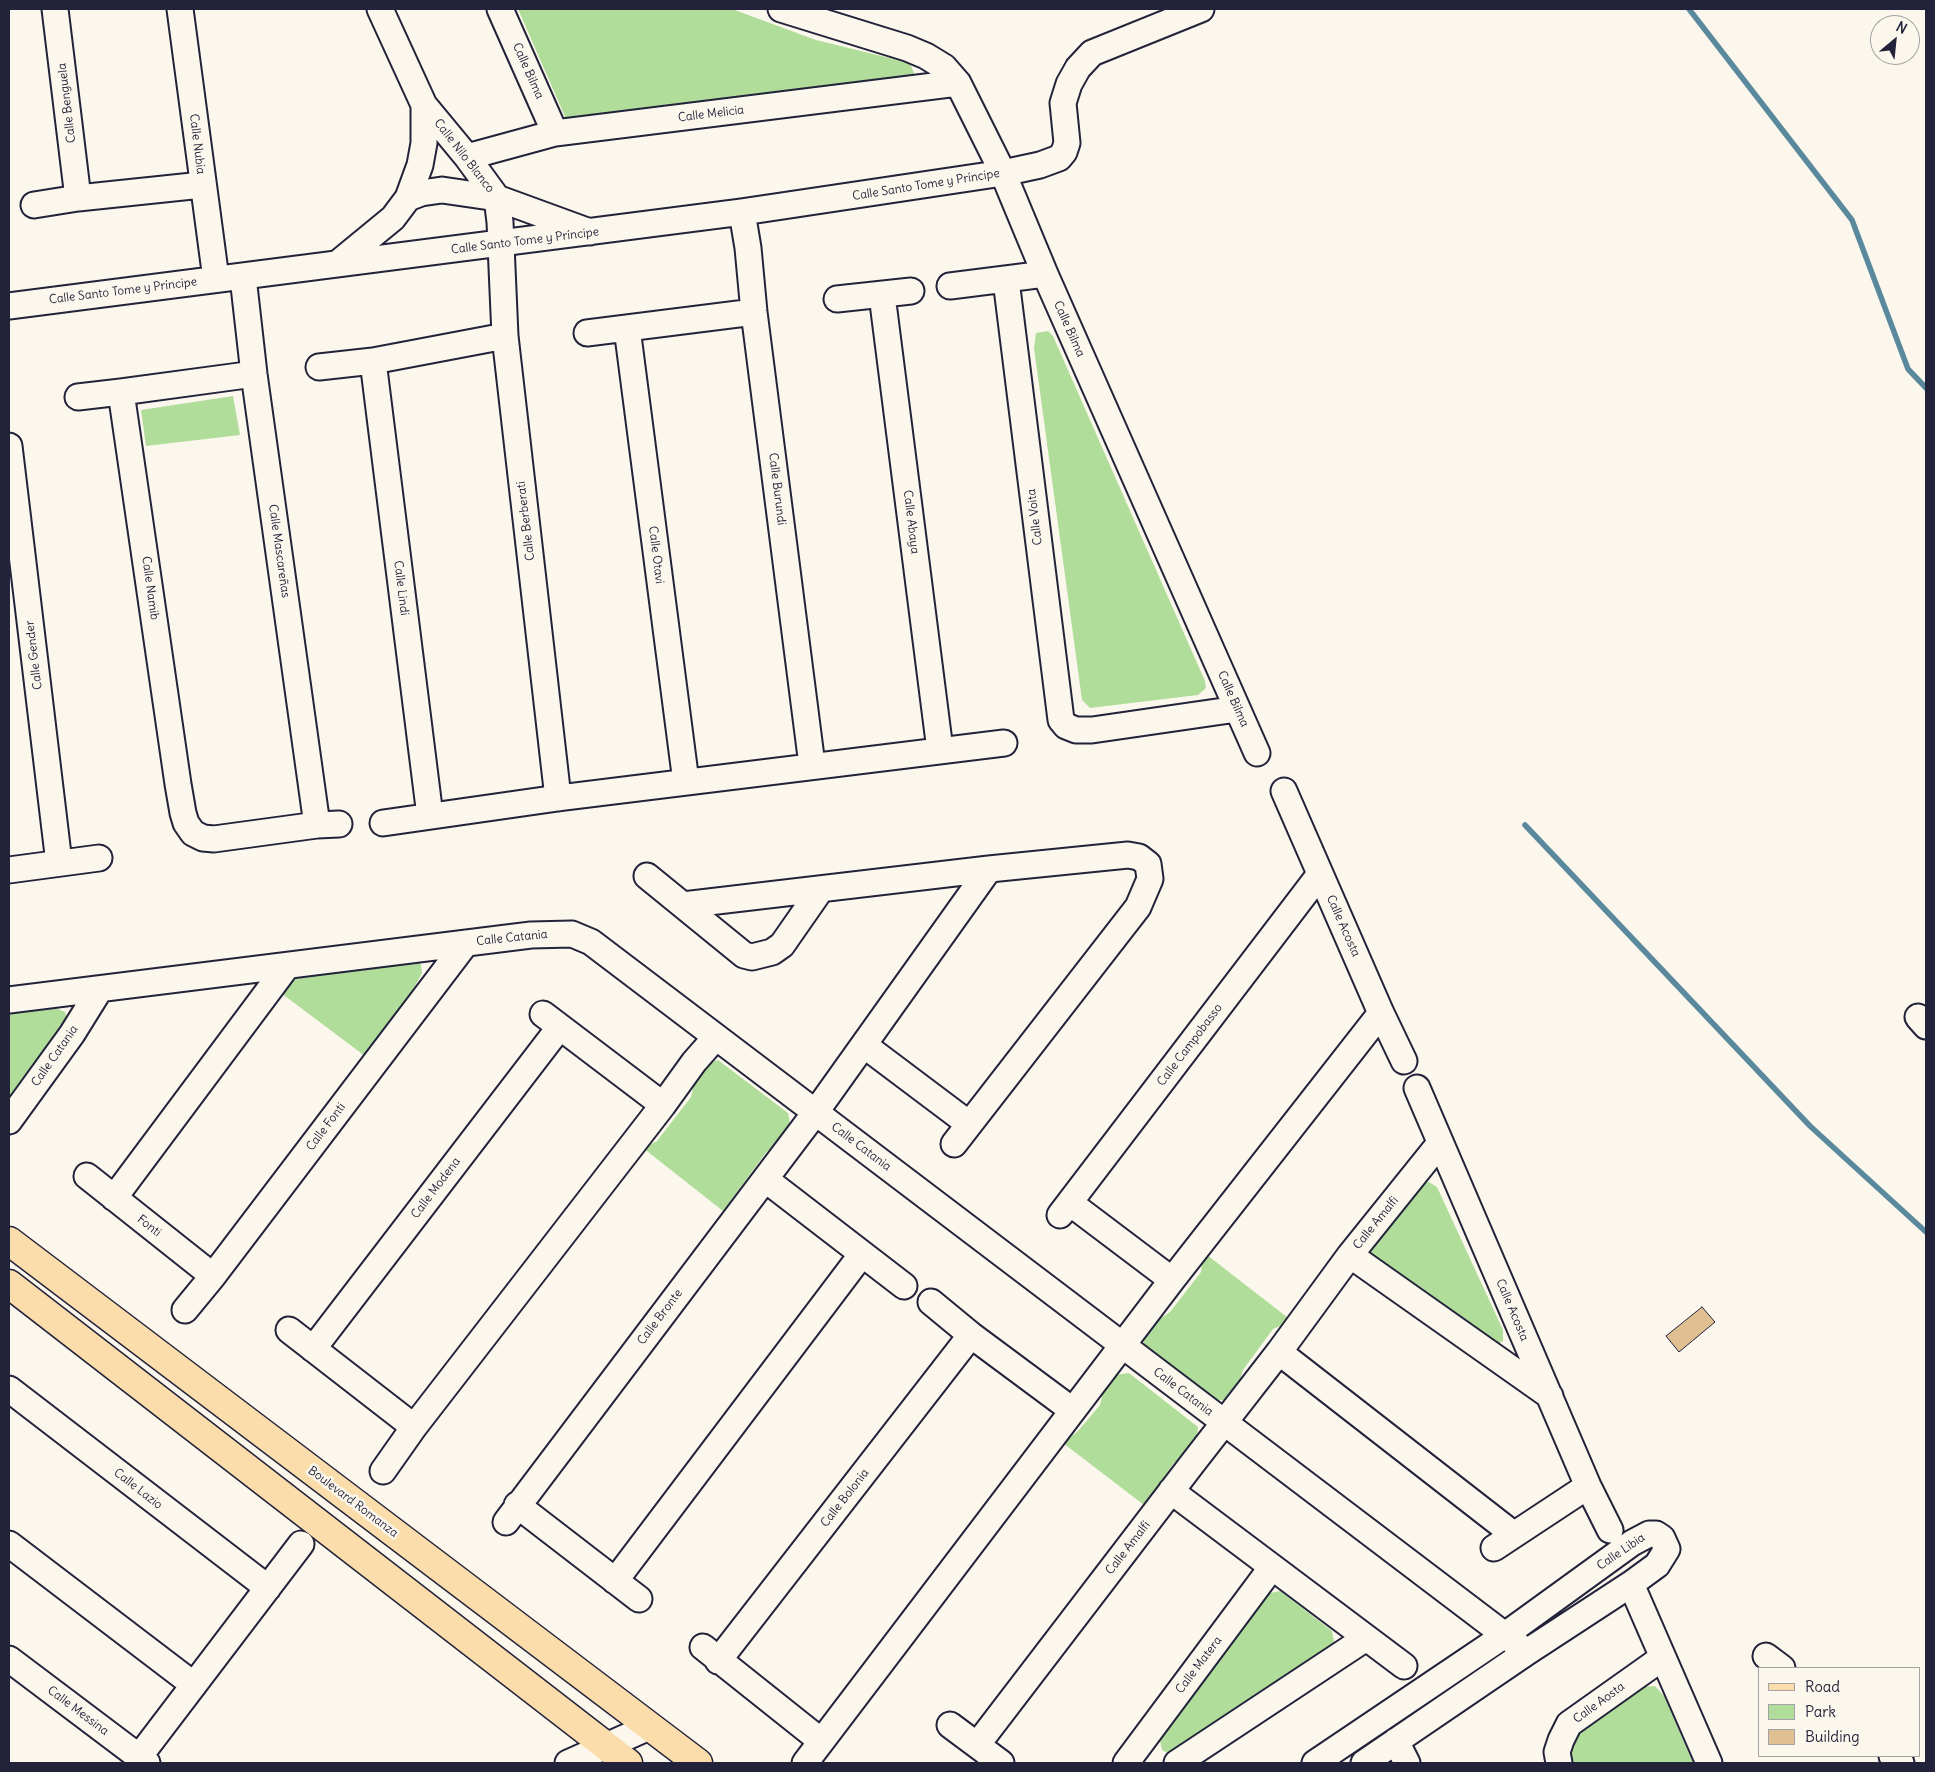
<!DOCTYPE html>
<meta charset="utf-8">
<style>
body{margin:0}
#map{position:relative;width:1935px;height:1772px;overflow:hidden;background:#fbf7ec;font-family:Delius,sans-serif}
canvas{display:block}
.frame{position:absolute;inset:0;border:10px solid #22223b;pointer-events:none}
.legend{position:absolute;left:1758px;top:1667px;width:162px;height:90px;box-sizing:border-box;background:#fbf7ec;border:1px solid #a4a2a5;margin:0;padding:6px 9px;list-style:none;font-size:15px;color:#22223b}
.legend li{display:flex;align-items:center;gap:10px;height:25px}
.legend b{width:25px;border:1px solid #a4a2a5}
.north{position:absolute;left:1870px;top:15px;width:50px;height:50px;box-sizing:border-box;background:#fbf7ec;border:1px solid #a4a2a5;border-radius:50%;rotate:28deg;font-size:14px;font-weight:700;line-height:20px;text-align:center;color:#22223b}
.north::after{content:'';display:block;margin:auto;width:18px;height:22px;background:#22223b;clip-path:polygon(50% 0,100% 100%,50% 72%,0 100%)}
</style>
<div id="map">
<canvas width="1935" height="1772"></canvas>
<div class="frame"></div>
<ul class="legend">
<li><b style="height:6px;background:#fbddab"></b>Road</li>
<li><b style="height:14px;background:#b1dd9a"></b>Park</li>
<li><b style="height:14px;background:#e0c093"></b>Building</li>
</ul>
<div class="north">N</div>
</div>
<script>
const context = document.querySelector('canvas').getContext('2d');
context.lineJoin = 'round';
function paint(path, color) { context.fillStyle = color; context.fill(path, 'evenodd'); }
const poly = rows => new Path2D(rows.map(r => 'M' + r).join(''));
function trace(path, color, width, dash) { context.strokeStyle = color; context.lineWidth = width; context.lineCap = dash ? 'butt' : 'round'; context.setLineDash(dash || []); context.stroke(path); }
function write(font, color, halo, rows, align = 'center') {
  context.font = font + ' Delius,sans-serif'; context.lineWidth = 5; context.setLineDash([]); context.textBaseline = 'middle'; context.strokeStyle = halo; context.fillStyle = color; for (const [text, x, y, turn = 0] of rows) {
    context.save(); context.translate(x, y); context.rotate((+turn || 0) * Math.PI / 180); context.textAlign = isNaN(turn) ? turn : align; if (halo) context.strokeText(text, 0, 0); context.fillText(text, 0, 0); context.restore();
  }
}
paint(poly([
 [518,9,732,9,816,40,910,63,914,73,910,83,570,128],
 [1048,331,1053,336,1205,681,1206,688,1198,695,1090,708,1082,700,1034,348,1036,333],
 [233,396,240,435,146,446,141,410],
 [409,959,421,964,422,973,408,999,365,1056,281,993,293,976],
 [53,1007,65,1012,68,1021,12,1098,9,1099,9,1013],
 [718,1060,788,1113,790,1124,788,1134,780,1144,767,1151,723,1211,643,1148,657,1141,691,1097,695,1080,706,1064],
 [1429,1182,1437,1187,1503,1330,1503,1341,1496,1345,1372,1259,1370,1247,1418,1184],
 [1207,1255,1292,1321,1273,1329,1243,1370,1239,1383,1227,1400,1215,1400,1144,1345,1143,1337,1155,1322,1170,1312,1201,1272,1202,1262],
 [1129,1373,1198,1427,1196,1442,1184,1458,1174,1463,1144,1505,1063,1443,1078,1431,1100,1405,1103,1393,1115,1375],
 [1280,1591,1332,1631,1334,1642,1329,1649,1171,1755,1162,1750,1159,1736,1266,1594],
 [1655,1686,1664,1696,1693,1763,1566,1763,1565,1741,1641,1687]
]), '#b1dd9a');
trace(poly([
 [1689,9,1852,220,1908,369,1926,388],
 [1525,825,1810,1126,1926,1232]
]), '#5a899d', 5.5);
const building = poly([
 [1702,1307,1715,1322,1679,1352,1666,1336,1702,1307]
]);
paint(building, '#e0c093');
trace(building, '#22223b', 1);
const minor = poly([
 [55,9,78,198],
 [180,9,216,279],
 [380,9,424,105,467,157,497,198,590,232],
 [500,9,555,133],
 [781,9,907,48,926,56,944,67,958,83,1003,173,1045,274,1257,753],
 [467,157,555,133,958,83],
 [408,198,421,193,442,190,497,198,500,222,505,336,558,798],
 [34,205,78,198,202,185],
 [742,212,748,248,754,312,812,765],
 [337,264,393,218,408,198,420,165,424,143,424,105],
 [243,277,254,374,317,825],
 [1006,280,1061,720,1066,726,1076,730,1092,730,1237,709],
 [950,286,1045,274],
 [882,295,940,750],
 [837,299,911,291],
 [9,306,742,212,1003,173,1040,165,1059,158,1064,152,1067,143,1063,103,1069,84,1078,68,1092,53,1201,9],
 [627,328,686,782],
 [587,333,754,312],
 [373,361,430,816],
 [319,367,373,361,505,336],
 [121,392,178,784,183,813,186,823,193,833,203,838,214,839,317,825,339,824],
 [78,397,121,392,254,374],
 [9,446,59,863],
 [1284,791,1381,1013,1404,1061],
 [383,823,558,798,1004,743],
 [9,870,99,858],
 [647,876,744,955,752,957,772,952,782,945,821,889],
 [683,905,989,869,1128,855,1139,857,1148,864,1150,879,1138,907,954,1144],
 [9,1000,531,935,572,934,591,942,1527,1652],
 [543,1014,663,1105],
 [1918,1017,1926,1026],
 [864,1045,969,1124],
 [1417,1088,1588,1486,1610,1530],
 [9,1121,72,1034,100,989],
 [87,1176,213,1276],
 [765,1179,904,1286],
 [114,1198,287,966],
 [1070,1203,1172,1280],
 [1060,1215,1320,874],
 [1350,1255,1550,1396],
 [931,1302,971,1335,1072,1410],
 [185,1310,213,1276,466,943],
 [289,1330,414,1427],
 [313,1349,559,1028],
 [1279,1352,1513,1534],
 [9,1389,268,1588],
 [383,1471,414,1427,663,1105,694,1062,716,1037],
 [1171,1491,1404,1666],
 [517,1505,639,1599],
 [506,1522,815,1113,989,869],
 [9,1544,194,1685],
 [1494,1548,1588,1486],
 [615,1581,862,1254],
 [1631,1584,1709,1763],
 [703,1647,821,1741],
 [1766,1656,1782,1668],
 [9,1659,147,1763],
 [718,1661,971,1335],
 [950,1725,1001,1763],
 [1396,1741,1407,1763],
 [977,1745,1192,1464,1279,1352,1350,1255,1440,1143],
 [1892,1756,1901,1763],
 [139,1757,301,1544],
 [568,1763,649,1727],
 [805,1763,1172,1280,1381,1013],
 [1126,1763,1272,1567],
 [1177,1763,1366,1638],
 [1315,1763,1505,1635,1632,1543,1649,1534,1656,1534,1662,1538,1667,1549,1657,1565,1631,1584,1527,1652,1364,1763],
 [1559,1763,1557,1752,1561,1740,1569,1724,1662,1658]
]);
const major = poly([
 [9,1241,698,1763],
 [9,1284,628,1763]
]);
trace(minor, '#22223b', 29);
trace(major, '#22223b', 31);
trace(minor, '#fbf7ec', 25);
trace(major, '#fbddab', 28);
write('12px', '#22223b', '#fbf7ec', [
 ["Calle Bilma",528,71,66],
 ["Calle Benguela",67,103,-97],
 ["Calle Melicia",711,114,-7],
 ["Calle Nubia",197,144,83],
 ["Calle Nilo Blanco",464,156,52],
 ["Calle Santo Tome y Príncipe",926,185,-9],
 ["Calle Santo Tome y Príncipe",525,241,-7],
 ["Calle Santo Tome y Príncipe",123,291,-7],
 ["Calle Bilma",1069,329,66],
 ["Calle Burundi",777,489,83],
 ["Calle Voita",1035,517,-97],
 ["Calle Berberati",526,521,-97],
 ["Calle Abaya",911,522,83],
 ["Calle Mascareñas",279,551,82],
 ["Calle Otavi",656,555,83],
 ["Calle Namib",150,588,82],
 ["Calle Lindi",401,588,83],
 ["Calle Gender",34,655,-97],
 ["Calle Bilma",1233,699,66],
 ["Calle Acosta",1343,926,66],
 ["Calle Catania",512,938,-6],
 ["Calle Campobasso",1190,1045,-53],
 ["Calle Catania",55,1056,-55],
 ["Calle Fonti",326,1127,-53],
 ["Calle Catania",861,1147,37],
 ["Calle Modena",436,1188,-53],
 ["Calle Amalfi",1376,1223,-51],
 ["Fonti",149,1226,38],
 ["Calle Acosta",1512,1310,67],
 ["Calle Bronte",660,1317,-53],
 ["Calle Catania",1183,1392,37],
 ["Calle Lazio",138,1489,38],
 ["Calle Bolonia",845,1498,-52],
 ["Boulevard Romanza",353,1502,37],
 ["Calle Amalfi",1128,1548,-52],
 ["Calle Libia",1621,1552,-34],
 ["Calle Matera",1199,1665,-53],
 ["Calle Aosta",1599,1703,-36],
 ["Calle Messina",78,1711,37]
]);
</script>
